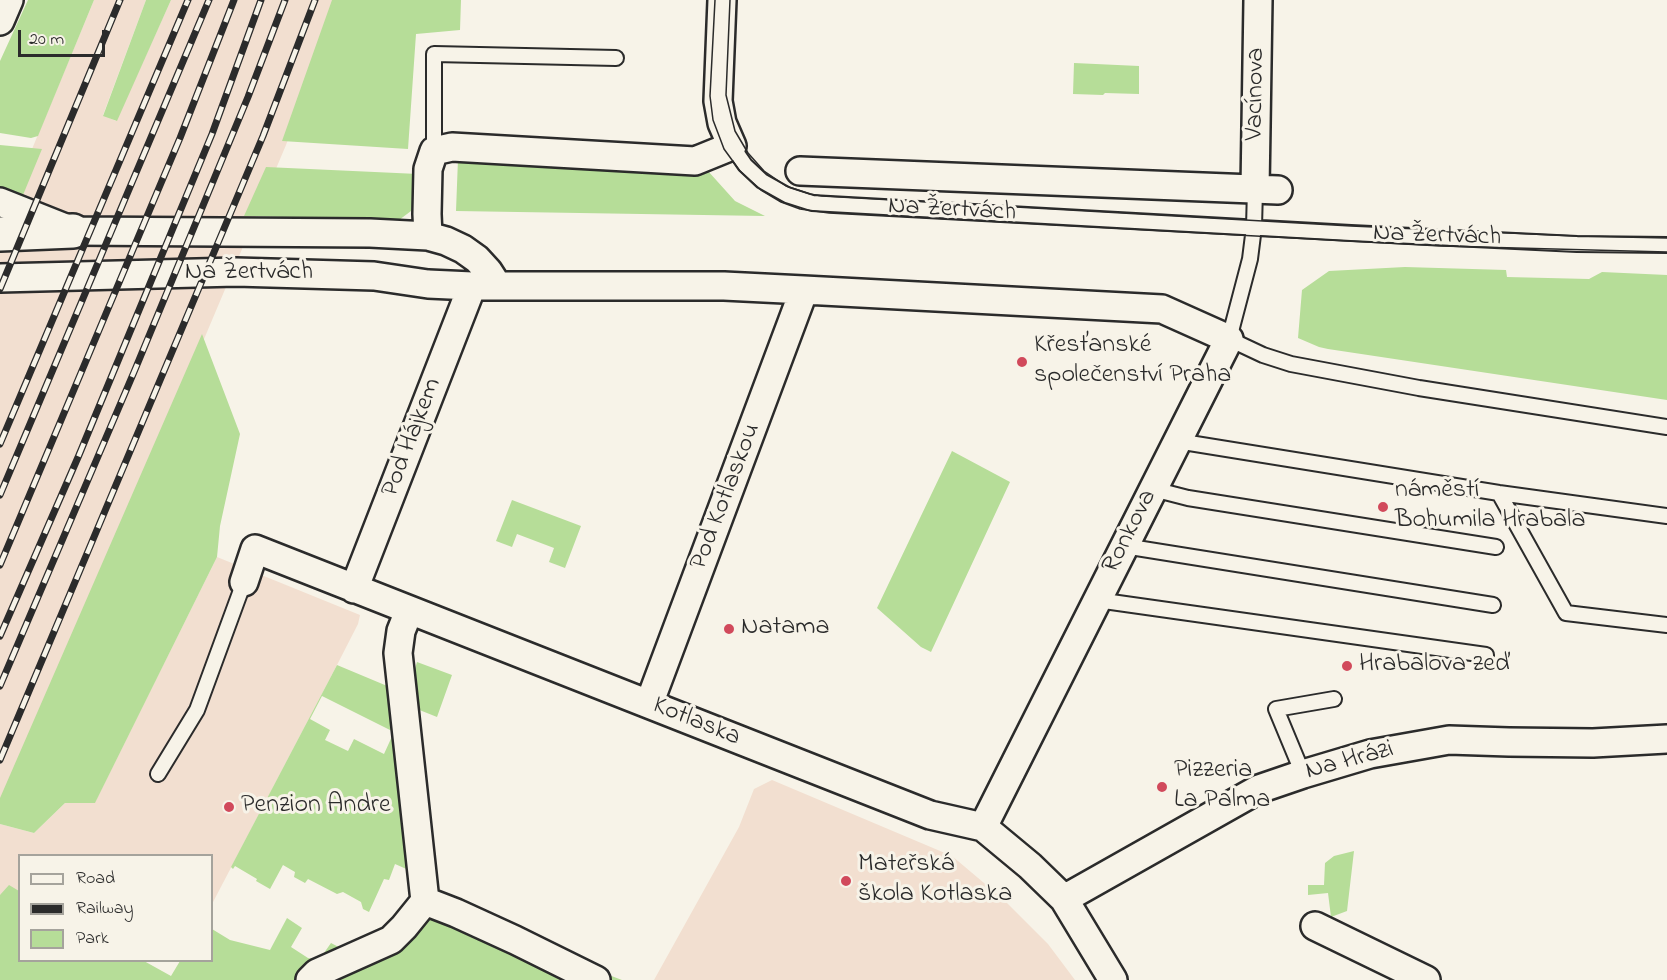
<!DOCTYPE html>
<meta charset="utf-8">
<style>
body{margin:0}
#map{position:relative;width:1667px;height:980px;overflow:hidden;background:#f7f3e8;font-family:"Indie Flower",sans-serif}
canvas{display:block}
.legend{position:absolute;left:18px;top:854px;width:195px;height:108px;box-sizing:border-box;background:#f7f3e8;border:2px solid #a5a39c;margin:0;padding:8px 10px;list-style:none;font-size:18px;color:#2b2b2b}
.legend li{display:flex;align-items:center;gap:12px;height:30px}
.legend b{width:30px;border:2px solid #a5a39c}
.scale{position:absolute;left:18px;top:30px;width:87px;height:27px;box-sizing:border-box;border:3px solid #2b2b2b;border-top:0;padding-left:8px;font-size:18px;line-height:21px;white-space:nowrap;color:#2b2b2b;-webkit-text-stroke:4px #f7f3e8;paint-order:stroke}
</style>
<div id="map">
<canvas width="1667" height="980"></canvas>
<ul class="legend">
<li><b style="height:8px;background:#f7f3e8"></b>Road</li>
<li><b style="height:8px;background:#2b2b2b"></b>Railway</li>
<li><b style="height:16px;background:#b6dd98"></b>Park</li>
</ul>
<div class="scale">20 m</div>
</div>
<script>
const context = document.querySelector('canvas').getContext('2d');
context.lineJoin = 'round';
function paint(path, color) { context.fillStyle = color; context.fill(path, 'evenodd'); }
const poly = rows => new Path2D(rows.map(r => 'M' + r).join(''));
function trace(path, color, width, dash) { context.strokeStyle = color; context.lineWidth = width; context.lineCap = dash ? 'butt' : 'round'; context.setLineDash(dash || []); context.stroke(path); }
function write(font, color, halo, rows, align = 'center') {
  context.font = font + ' "Indie Flower",sans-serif'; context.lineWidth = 6; context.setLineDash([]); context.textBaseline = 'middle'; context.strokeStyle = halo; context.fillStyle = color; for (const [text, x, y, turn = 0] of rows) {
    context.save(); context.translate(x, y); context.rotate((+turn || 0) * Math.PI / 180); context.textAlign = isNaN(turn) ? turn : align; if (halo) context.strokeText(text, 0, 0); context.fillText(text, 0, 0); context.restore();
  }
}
paint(poly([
 [94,0,146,0,103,115,116,121,171,0,340,0,286,145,0,822,0,226],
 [217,557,360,615,358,624,337,665,212,904,212,856,20,856,19,908,0,898,0,824,34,833,65,803,95,802],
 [772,780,952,856,1003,899,1048,944,1075,980,654,980,739,827,754,789]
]), '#f2dfd0');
paint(poly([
 [28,0,94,0,38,136,31,138,0,133,0,61],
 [146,0,171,0,117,121,103,116],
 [332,0,461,0,460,30,416,34,408,149,282,141],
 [1074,63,1139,66,1139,94,1105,93,1103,95,1073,94],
 [0,145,42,149,23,195,0,188],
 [458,159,708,171,735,201,765,216,456,211],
 [266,167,418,174,411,211,399,220,244,216],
 [1405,267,1506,270,1507,277,1589,279,1602,272,1667,275,1667,400,1328,349,1319,347,1298,338,1302,290,1329,271],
 [202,334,240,434,220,526,217,557,95,803,65,803,34,833,0,824,0,798],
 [952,451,1010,482,931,652,921,647,877,608],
 [512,500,581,526,565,568,549,562,554,548,517,534,512,547,496,541],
 [417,662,452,675,437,717,412,707,409,671,414,672],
 [337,665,392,688,411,871,395,864,389,880,384,879,369,912,363,909,361,902,343,892,337,894,308,879,305,883,294,877,295,872,283,865,270,889,256,881,257,879,235,866,233,869,231,867],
 [322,696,394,732,384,754,354,739,348,751,325,740,330,730,310,719],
 [1354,851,1347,911,1331,917,1328,893,1308,895,1308,885,1324,885,1325,863,1334,856],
 [9,885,19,891,20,960,144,961,171,976,180,961,212,960,212,929,230,940,270,950,287,918,302,928,291,947,308,958,319,960,331,943,352,954,362,964,413,940,428,918,443,912,622,980,0,980,0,895]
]), '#b6dd98');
const lane = poly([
 [732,146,745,165,762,181,787,195,812,203,1351,233,1577,244,1667,245],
 [434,151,434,54,616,58],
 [1255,189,1254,227,1250,259,1229,339,1263,355,1291,364,1419,388,1667,427],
 [1177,441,1499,493,1667,516],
 [1153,489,1188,498,1496,547],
 [1499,493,1566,613,1667,625],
 [1124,546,1493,605],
 [1097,600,1486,655],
 [158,774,197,710,244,582],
 [1303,774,1276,709,1334,699]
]);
const street = poly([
 [0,21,9,0],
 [800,171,1278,190],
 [1255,189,1258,0],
 [0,202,73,231,370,233,428,236,446,241,463,249,477,259,488,271,497,285],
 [428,236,427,214,428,169,434,151,452,147,695,161,732,146,722,123,718,101,722,0],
 [0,278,236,272,374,276,428,284,472,286,724,286,804,290,1162,309,1229,339,983,827],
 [244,582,255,549,930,815,983,827,1030,866,1064,899,1113,980],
 [354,589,472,286],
 [649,704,804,290],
 [1064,899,1259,789,1303,774,1370,754,1449,740,1509,742,1593,743,1667,739],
 [425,901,456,913,515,940,596,980],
 [1315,926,1426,980],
 [310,980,317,973,391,940,404,927,425,901,398,653,401,631,409,611]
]);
const primary = poly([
 [0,234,73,231]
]);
trace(lane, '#2b2b2b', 18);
trace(street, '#2b2b2b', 32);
trace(primary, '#2b2b2b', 38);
trace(lane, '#f7f3e8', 14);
trace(street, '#f7f3e8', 27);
trace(primary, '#f7f3e8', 33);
trace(poly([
 [715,0,710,96,713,120,721,141,724,149,740,171,751,181,761,190,781,202,800,209,829,213,1441,246,1667,252],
 [730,0,726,95,735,131,748,153,764,171,786,186,810,194,822,196,1351,226,1576,236,1667,238]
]), '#2b2b2b', 1.5);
const rail = poly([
 [0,289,120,0],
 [0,444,188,0],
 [0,495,209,0],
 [0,565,180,138,234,0],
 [0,636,79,455,212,134,261,0],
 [0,686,134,372,248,97,285,0],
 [0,760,263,136,315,0]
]);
trace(rail, '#2b2b2b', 7);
trace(rail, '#f7f3e8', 4.5, [14]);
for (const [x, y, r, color] of [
 [1022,362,6,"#d1495b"],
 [1383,507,6,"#d1495b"],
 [729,629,6,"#d1495b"],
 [1347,666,6,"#d1495b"],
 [1162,787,6,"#d1495b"],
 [229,807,6,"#d1495b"],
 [846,881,6,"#d1495b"]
]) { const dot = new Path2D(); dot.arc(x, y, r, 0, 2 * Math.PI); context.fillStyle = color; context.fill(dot); trace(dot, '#f7f3e8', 2); }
write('26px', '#2b2b2b', '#f7f3e8', [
 ["Vacínova",1257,94,-89],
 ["Na Žertvách",952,211,3],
 ["Na Žertvách",1437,237,2],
 ["Na Žertvách",249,274],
 ["Pod Hájkem",413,438,-69],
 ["Pod Kotlaskou",727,497,-69],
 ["Ronkova",1131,532,-63],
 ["Kotlaska",696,723,22],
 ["Na Hrázi",1350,762,-15]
]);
write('26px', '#2b2b2b', '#f7f3e8', [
 ["Křesťanské",1034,347],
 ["společenství Praha",1034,377],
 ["náměstí",1395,492],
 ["Bohumila Hrabala",1395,522],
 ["Natama",741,629],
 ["Hrabalova zeď",1359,666],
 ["Pizzeria",1174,772],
 ["La Palma",1174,802],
 ["Penzion Andre",241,807],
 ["Mateřská",858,866],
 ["škola Kotlaska",858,896]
], 'left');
</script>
